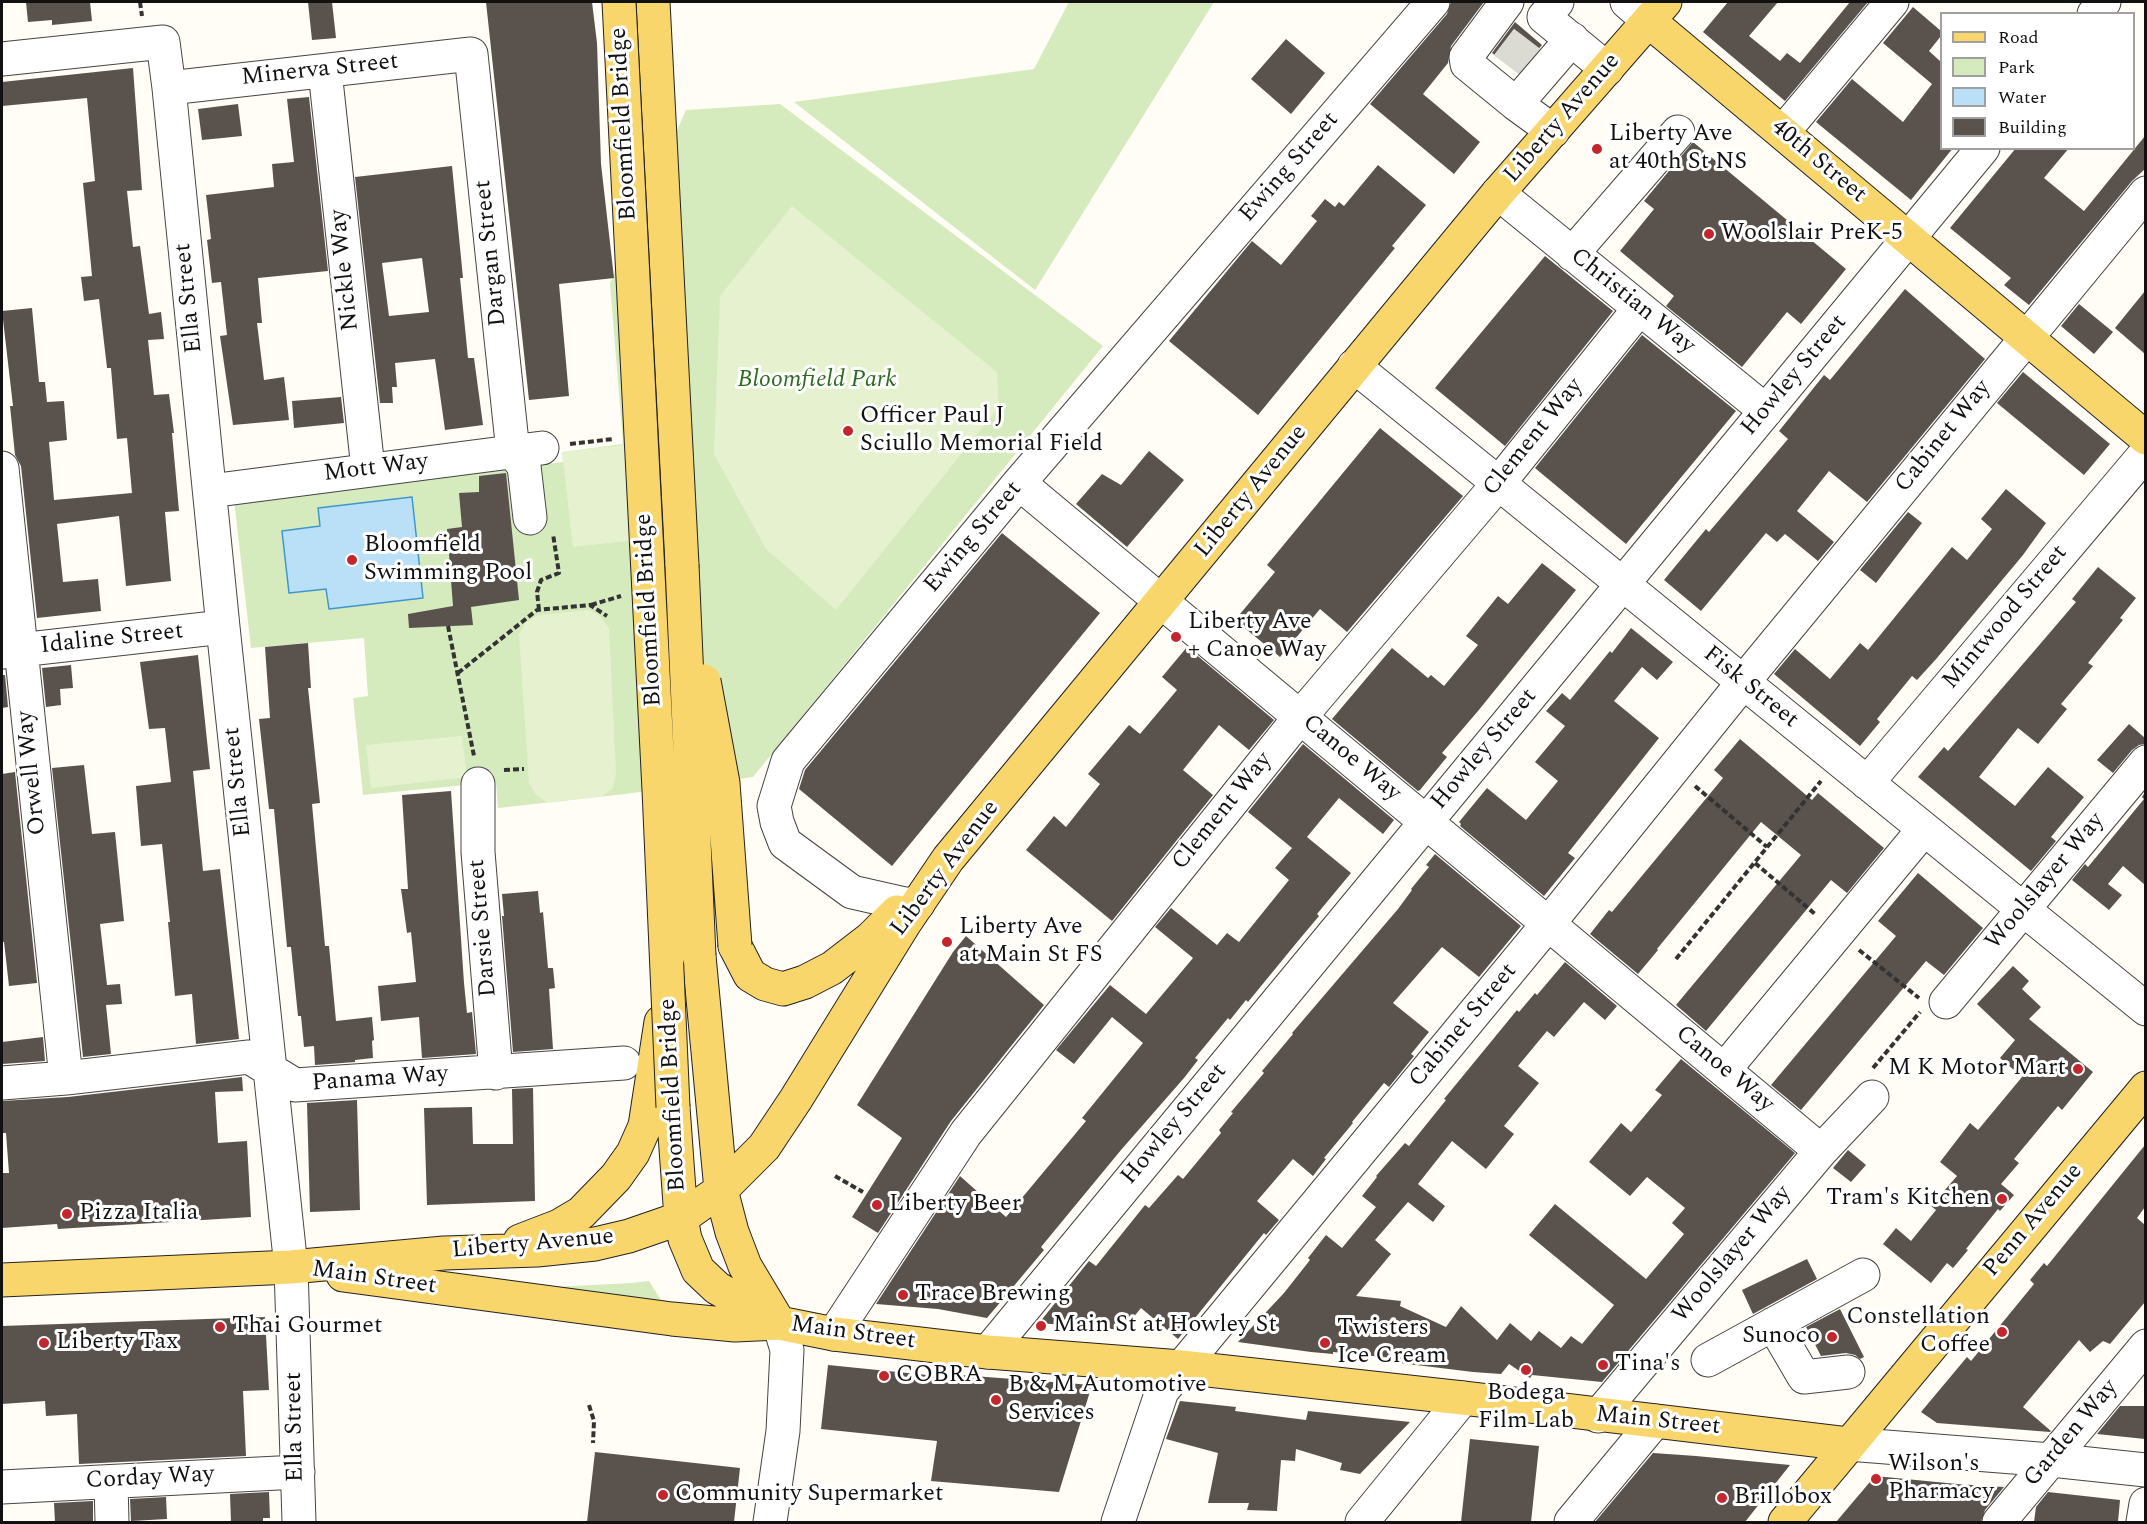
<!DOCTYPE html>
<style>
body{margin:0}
#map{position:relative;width:2147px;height:1524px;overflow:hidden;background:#fffdf5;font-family:Spectral,serif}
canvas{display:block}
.frame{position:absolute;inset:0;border:3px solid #111;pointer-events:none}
.legend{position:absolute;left:1940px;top:12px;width:195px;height:138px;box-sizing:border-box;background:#fff;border:2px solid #a0a0a0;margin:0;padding:8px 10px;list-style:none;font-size:18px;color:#111}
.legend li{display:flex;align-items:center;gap:12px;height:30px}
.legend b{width:30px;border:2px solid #a0a0a0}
</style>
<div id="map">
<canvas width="2147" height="1524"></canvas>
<div class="frame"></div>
<ul class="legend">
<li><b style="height:8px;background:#f9d66b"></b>Road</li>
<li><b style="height:16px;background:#d5ebbd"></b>Park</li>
<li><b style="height:16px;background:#b9e0f7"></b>Water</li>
<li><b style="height:16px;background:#5a524d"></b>Building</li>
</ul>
</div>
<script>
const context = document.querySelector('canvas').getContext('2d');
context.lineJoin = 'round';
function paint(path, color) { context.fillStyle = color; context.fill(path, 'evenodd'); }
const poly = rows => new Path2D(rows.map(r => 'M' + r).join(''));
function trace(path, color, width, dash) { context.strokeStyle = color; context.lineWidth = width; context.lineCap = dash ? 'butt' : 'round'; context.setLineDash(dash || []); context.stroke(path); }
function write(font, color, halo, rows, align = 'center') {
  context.font = font + ' Spectral,serif'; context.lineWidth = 6; context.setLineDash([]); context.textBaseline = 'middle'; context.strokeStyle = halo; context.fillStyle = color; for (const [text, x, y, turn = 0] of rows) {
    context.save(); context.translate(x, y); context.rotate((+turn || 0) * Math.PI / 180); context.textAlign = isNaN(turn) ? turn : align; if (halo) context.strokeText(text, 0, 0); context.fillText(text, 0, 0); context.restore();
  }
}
paint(poly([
 [1069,2,1214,2,1035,290,794,102,1034,69],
 [780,104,1103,346,753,777,625,794,498,808,496,782,363,795,353,698,368,696,364,638,251,648,234,500,563,462,562,452,623,444,610,283,686,110],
 [649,1281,666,1308,497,1290,631,1283]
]), '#d5ebbd');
paint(poly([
 [792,206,997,372,999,407,836,610,766,549,714,454,720,296],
 [625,445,636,540,573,547,562,452],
 [589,610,599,615,609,628,616,773,613,788,602,796,548,803,536,795,529,783,519,634,526,622,538,615],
 [462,736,467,777,371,788,366,745]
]), '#e6f2cf');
const water = poly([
 [412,497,423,598,329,609,326,589,289,593,282,531,320,526,318,508,412,497]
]);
paint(water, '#b9e0f7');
trace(water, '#3f96cf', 1.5);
paint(poly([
 [26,2,90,2,92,21,52,25,52,20,28,22],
 [308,2,332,2,336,38,312,40],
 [486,2,592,2,597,43,601,164,614,278,559,284,569,396,529,400],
 [1451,2,1484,2,1451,46,1448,63,1423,94,1480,142,1454,174,1370,104,1447,14],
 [1728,2,1778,2,1749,36,1780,61,1787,53,1800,63,1850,2,1868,2,1785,101,1703,32],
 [1913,7,1941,31,1941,36,1929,51,1941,62,1941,148,1953,148,1911,200,1816,122,1852,79,1903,122,1932,84,1883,43],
 [1515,22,1542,45,1518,73,1492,53],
 [1286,39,1325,73,1291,114,1251,79],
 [133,68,142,190,127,191,133,247,140,246,149,314,161,312,164,339,148,340,154,395,169,394,174,433,172,433,179,511,165,512,171,581,126,586,119,516,57,524,63,582,98,579,101,611,37,618,21,466,15,455,10,406,13,406,2,311,32,308,39,382,45,382,47,402,64,401,67,440,49,442,54,500,132,493,127,438,117,439,111,368,107,368,99,299,84,301,81,277,92,276,83,183,95,181,87,98,2,106,2,82],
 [309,97,328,271,258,278,262,323,257,323,264,380,284,377,289,420,233,425,220,336,227,335,221,282,212,283,207,240,211,239,206,195,274,187,272,164,294,162,287,99],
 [238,104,242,136,202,140,198,109],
 [2145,136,2145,169,2132,181,2029,305,2004,285,2011,278,1950,228,2016,148,2069,148,2044,178,2084,211],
 [1693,142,1846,269,1801,324,1787,312,1742,367,1666,306,1674,296,1620,251,1654,209,1644,201],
 [1378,165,1426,205,1392,246,1395,248,1258,415,1169,341,1252,241,1281,265,1317,221,1311,216,1325,199,1335,207,1339,202,1344,206],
 [452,166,463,278,460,278,468,358,474,358,483,425,445,430,435,359,395,363,397,387,392,387,393,403,380,403,355,177],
 [422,258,429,312,389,316,382,263],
 [1545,256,1613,311,1505,446,1435,388],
 [1905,289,1985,359,1867,502,1829,471,1797,511,1834,542,1818,561,1785,534,1777,542,1766,533,1701,611,1664,580,1706,529,1709,532,1788,439,1779,431,1824,375,1830,380],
 [2145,291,2145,354,2115,328],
 [2079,304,2113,332,2094,354,2061,326],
 [1642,335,1736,411,1626,544,1535,468],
 [2023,372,2110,444,2084,475,1997,403],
 [341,397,344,423,294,428,292,401],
 [1380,428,1463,496,1347,632,1320,609,1280,657,1235,620,1275,572,1267,565],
 [1149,451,1184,480,1127,547,1076,504,1102,474,1121,485],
 [506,473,519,600,471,607,473,625,409,628,408,614,453,606,447,529,462,527,459,493,479,492,479,476],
 [2006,489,2046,523,2023,555,1937,658,1917,680,1912,676,1877,719,1880,722,1860,746,1774,674,1795,649,1830,679,1860,643,1868,650,1952,547,1967,560,1992,529,1981,519],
 [1908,512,1922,523,1876,583,1860,570],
 [1002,533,1100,613,892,866,799,789,805,770],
 [1542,563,1576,590,1478,711,1442,753,1447,757,1420,790,1418,791,1332,719,1392,648,1428,678,1431,675,1444,686,1478,645,1466,636,1498,596,1508,604],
 [2098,567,2136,598,2120,618,2123,620,2088,663,2093,666,2061,704,2067,709,2038,744,2018,728,1979,777,2015,806,2048,767,2084,797,2051,837,2056,841,2031,871,1918,777,1944,747,1948,751,2035,650,2076,602,2072,599],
 [1631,628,1673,662,1657,680,1642,667,1614,701,1659,738,1568,853,1575,858,1544,896,1460,826,1461,824,1459,822,1487,788,1526,820,1558,781,1535,762,1565,726,1546,711,1562,693,1570,700,1610,651,1612,653],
 [308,643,311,688,308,688,320,803,312,804,325,946,329,946,336,1021,372,1017,374,1040,372,1041,373,1058,355,1060,355,1062,315,1065,314,1046,304,1047,301,1016,298,1016,291,947,287,947,274,809,269,809,259,719,270,718,265,647],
 [1187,647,1274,720,1249,750,1219,725,1183,770,1213,795,1112,921,1026,850,1054,816,1066,827,1100,784,1088,774,1129,725,1140,734,1177,690,1162,677],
 [198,655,210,769,193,771,203,871,220,869,239,1039,196,1044,192,994,175,996,168,922,170,922,162,844,141,846,136,786,171,782,165,728,149,729,140,662],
 [71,665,73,688,60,689,61,705,46,707,42,668],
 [2,675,5,675,8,707,2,708],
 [2129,724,2145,738,2145,744,2139,745,2132,750,2113,773,2097,760],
 [1740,739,1812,800,1818,793,1884,848,1847,893,1831,880,1706,1031,1676,1005,1801,855,1761,822,1657,949,1658,950,1638,974,1590,934,1609,910,1612,912,1723,778,1714,770],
 [1303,744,1394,820,1383,834,1339,798,1307,837,1351,873,1317,914,1319,916,1298,941,1248,1002,1246,1000,1230,1020,1228,1018,1195,1058,1198,1060,1184,1078,1121,1150,1041,1247,1044,1250,987,1318,938,1309,876,1304,960,1176,1006,1217,1086,1121,1082,1118,1143,1043,1112,1017,1074,1064,1056,1050,1110,985,1146,1014,1193,958,1155,927,1171,908,1217,945,1227,933,1239,942,1289,880,1275,868,1292,848,1248,812],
 [84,765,92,834,115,832,124,921,100,924,107,985,120,984,122,1004,106,1005,111,1054,83,1057,52,768],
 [15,772,37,983,9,986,4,942,2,942,2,774],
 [451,791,464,983,467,1013,472,1012,476,1054,422,1058,419,1017,381,1021,378,986,416,982,411,932,407,933,401,889,408,889,402,795],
 [2145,792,2145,885,2123,866,2108,884,2122,895,2109,910,2072,880,2085,864,2088,867,2144,799,2142,797],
 [1435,854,1521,926,1479,977,1442,947,1393,1003,1429,1032,1411,1054,1414,1056,1389,1087,1384,1083,1352,1122,1353,1123,1324,1158,1326,1159,1313,1176,1293,1159,1257,1201,1279,1220,1266,1235,1264,1233,1178,1339,1141,1308,1123,1330,1039,1323,1089,1261,1096,1266,1145,1205,1149,1208,1178,1175,1183,1179,1221,1133,1219,1130,1233,1113,1231,1112,1264,1073,1262,1071,1293,1034,1292,1033,1398,909,1412,890,1411,889,1429,867,1426,865],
 [1918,873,1983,928,1944,975,1926,961,1801,1110,1771,1085,1896,936,1878,921],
 [538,891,540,913,543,912,548,968,553,968,555,988,549,989,553,1049,513,1052,502,916,504,916,502,894],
 [966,936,1044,1005,951,1121,878,1233,852,1217,902,1138,857,1105,953,952],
 [1565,962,1617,1006,1605,1020,1584,1002,1554,1037,1547,1031,1518,1066,1539,1083,1504,1126,1514,1134,1486,1169,1452,1141,1418,1184,1445,1206,1433,1222,1408,1202,1375,1240,1391,1254,1356,1296,1401,1301,1400,1306,1446,1327,1461,1306,1497,1340,1510,1323,1531,1341,1539,1331,1561,1348,1571,1336,1582,1344,1614,1305,1529,1235,1555,1204,1646,1279,1684,1234,1672,1223,1685,1208,1647,1177,1630,1196,1589,1162,1621,1123,1631,1132,1662,1095,1655,1090,1681,1059,1795,1153,1602,1382,1532,1375,1530,1378,1509,1364,1501,1374,1473,1372,1400,1363,1402,1359,1333,1352,1333,1354,1311,1352,1238,1342,1284,1293,1310,1260,1308,1258,1326,1235,1342,1248,1376,1207,1362,1196,1377,1177,1376,1176,1405,1143,1409,1146,1446,1100,1444,1099,1517,1010,1519,1012,1535,993,1537,995],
 [2013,966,2029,981,2022,989,2041,1007,2029,1019,2093,1072,2062,1110,2058,1106,2014,1159,2019,1163,2001,1184,2014,1195,2000,1211,1998,1209,1966,1249,1968,1250,1953,1268,1947,1263,1931,1283,1883,1244,1896,1228,1911,1241,1936,1210,1931,1206,1957,1176,1940,1162,1970,1123,1978,1130,2022,1077,2000,1058,2015,1040,1977,1004],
 [43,1037,45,1061,2,1064,2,1042],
 [242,1077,243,1091,215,1092,218,1143,247,1141,251,1217,58,1229,57,1224,2,1228,2,1173,9,1173,6,1133,2,1133,2,1101,68,1097],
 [533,1088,535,1201,427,1205,424,1108,472,1107,473,1144,513,1144,512,1089],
 [357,1100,360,1210,310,1212,307,1103],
 [2145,1145,2145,1207,2137,1218,2145,1225,2145,1302,2110,1344,2103,1341,2090,1352,2079,1340,2023,1407,2051,1431,2050,1432,1937,1423,1921,1412,1967,1357,1971,1361,2034,1284,2030,1280,2044,1263,2047,1266],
 [1848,1150,1866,1165,1851,1182,1833,1168],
 [1807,1259,1817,1279,1753,1314,1742,1290],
 [1840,1309,1864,1357,1860,1359,1855,1355,1846,1353,1821,1356,1806,1327],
 [265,1317,269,1390,243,1391,246,1456,79,1464,77,1414,46,1416,45,1401,2,1404,2,1326],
 [828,1365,947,1377,947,1374,1092,1385,1059,1492,931,1481,937,1441,821,1429],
 [1180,1401,1236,1407,1235,1411,1306,1420,1308,1411,1410,1422,1360,1474,1340,1470,1342,1463,1296,1449,1295,1461,1281,1460,1277,1511,1247,1510,1249,1503,1208,1503,1218,1453,1166,1439],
 [2120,1406,2145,1406,2145,1439,2097,1434],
 [1470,1439,1539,1446,1531,1522,1461,1522],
 [595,1452,740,1468,734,1522,587,1522],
 [1653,1453,1696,1456,1790,1465,1745,1522,1595,1522],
 [1875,1476,1957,1484,2004,1487,1985,1510,1981,1522,1836,1522],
 [269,1492,270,1518,263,1518,263,1522,231,1522,230,1494],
 [2048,1492,2120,1500,2118,1522,2034,1522,2036,1507],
 [166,1497,167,1519,131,1521,130,1499],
 [93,1501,93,1522,55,1522,54,1503]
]), '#5a524d');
trace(poly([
 [1507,65,1530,35]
]), '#dbdad3', 33, [33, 16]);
const minor = poly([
 [1507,2,1466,57,1467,64,1516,104],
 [1557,2,1544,17,1607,69],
 [1627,2,1649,21],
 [2094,14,2104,2],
 [2,59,163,42,169,88,223,627,291,1267,299,1522],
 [325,71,368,469],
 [169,88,471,54,513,452],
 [1553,131,1516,104,1572,39],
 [1783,132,1892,2],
 [1498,193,1766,411],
 [1572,254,1678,132],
 [1354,366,2146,1009],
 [513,452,524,466,530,518],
 [2,468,66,1078],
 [1019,483,1821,1151],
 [210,491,542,448],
 [2,652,223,627],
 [1867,783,2146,453],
 [478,784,478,852,496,1073],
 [918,904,905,904,852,892,785,843,777,822,774,806,788,761,1019,483,1433,2],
 [1946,1002,2146,762],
 [1724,1070,1924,829],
 [2,1083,66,1078,249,1057,295,1085,624,1063],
 [1773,1324,1804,1377,1848,1372],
 [834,1334,966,1133,1300,717,1498,484,1639,309],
 [988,1352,1983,148],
 [1708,1360,1863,1275],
 [1598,1416,1821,1151,1872,1097],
 [1848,1444,2051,1460,2146,1470],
 [111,1482,112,1522],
 [2,1487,298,1472],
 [770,1522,783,1431,787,1350,779,1323],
 [1118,1522,1162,1391,1557,913,1758,664,2146,193],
 [1362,1522,1463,1398],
 [1571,1522,1655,1421],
 [1999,1522,2146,1346],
 [2143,1522,2146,1504]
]);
const major = poly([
 [653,2,682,565],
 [1649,21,2146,438],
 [735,946,750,975,765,984,783,989,805,982,832,968,871,938,897,912],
 [699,956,721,1190,732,1232,745,1266,779,1323],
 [673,1107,681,1218,685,1239,698,1270,717,1288,777,1322],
 [520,1241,559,1226,581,1213,616,1177,633,1153,645,1126,661,1022],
 [343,1275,672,1319,735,1325,779,1323,834,1334,988,1352,1181,1367,1463,1398,1848,1444],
 [2,1280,291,1267,444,1253,537,1250,595,1244,629,1236,681,1218,721,1190,764,1147,796,1099,904,924,948,859,1498,193,1665,2],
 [1785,1522,2146,1088]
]);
trace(minor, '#444', 35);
trace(major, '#222', 35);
trace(poly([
 [140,2,142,16],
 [570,444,613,439],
 [591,605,621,596],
 [539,610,537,592,541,580,559,573,553,534],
 [448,626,474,756],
 [458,673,537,610,590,605,607,616],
 [504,770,524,769],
 [1695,786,1767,847],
 [1755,863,1815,914],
 [1859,950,1919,998],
 [1676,959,1821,781],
 [1873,1068,1920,1012],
 [835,1176,863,1192],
 [589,1405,594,1421,593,1443]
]), '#333', 4, [6, 3]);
trace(minor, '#fff', 33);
trace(major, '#f9d66b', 33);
const majorBridge = poly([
 [619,2,659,790,673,1107],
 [682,565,699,956],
 [704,681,723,783,735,946]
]);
trace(majorBridge, '#222', 35, []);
trace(majorBridge, '#f9d66b', 33);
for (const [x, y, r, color] of [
 [1597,149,6,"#c4262e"],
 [1709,234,6,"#c4262e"],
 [848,431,6,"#c4262e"],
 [352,560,6,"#c4262e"],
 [1176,637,6,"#c4262e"],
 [947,942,6,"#c4262e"],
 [2078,1069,6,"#c4262e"],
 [2002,1199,6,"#c4262e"],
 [877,1205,6,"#c4262e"],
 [67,1214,6,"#c4262e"],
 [903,1295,6,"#c4262e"],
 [1041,1326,6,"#c4262e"],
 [220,1327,6,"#c4262e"],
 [2002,1332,6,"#c4262e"],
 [1832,1337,6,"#c4262e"],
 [44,1343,6,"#c4262e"],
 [1325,1343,6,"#c4262e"],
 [1603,1365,6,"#c4262e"],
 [1526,1370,6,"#c4262e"],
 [884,1376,6,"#c4262e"],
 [996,1400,6,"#c4262e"],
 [1876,1479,6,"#c4262e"],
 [663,1495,6,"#c4262e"],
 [1722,1498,6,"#c4262e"]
]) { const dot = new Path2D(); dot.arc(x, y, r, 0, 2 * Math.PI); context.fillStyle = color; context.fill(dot); trace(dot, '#fff', 2); }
write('24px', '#111', '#fff', [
 ["Minerva Street",320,71,-6],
 ["Liberty Avenue",1563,119,-49],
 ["Bloomfield Bridge",625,124,-93],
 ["40th Street",1818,162,40],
 ["Ewing Street",1290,168,-49],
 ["Dargan Street",492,253,-96],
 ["Nickle Way",346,270,-96],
 ["Ella Street",190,298,-96],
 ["Christian Way",1632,302,39],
 ["Howley Street",1795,376,-50],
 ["Cabinet Way",1944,437,-51],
 ["Clement Way",1534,438,-51],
 ["Mott Way",376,469,-7],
 ["Liberty Avenue",1252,492,-51],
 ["Ewing Street",974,538,-50],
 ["Bloomfield Bridge",650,610,-93],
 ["Mintwood Street",2006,618,-50],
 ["Idaline Street",112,640,-6],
 ["Fisk Street",1750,688,39],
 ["Howley Street",1485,750,-50],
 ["Canoe Way",1351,759,40],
 ["Orwell Way",33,773,-96],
 ["Ella Street",239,782,-96],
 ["Clement Way",1223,812,-51],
 ["Liberty Avenue",946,869,-53],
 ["Woolslayer Way",2046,882,-50],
 ["Darsie Street",484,928,-95],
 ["Cabinet Street",1464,1026,-50],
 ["Canoe Way",1724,1070,40],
 ["Panama Way",380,1080,-4],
 ["Bloomfield Bridge",674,1095,-93],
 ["Howley Street",1175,1125,-50],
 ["Penn Avenue",2034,1221,-50],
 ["Liberty Avenue",533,1245,-5],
 ["Woolslayer Way",1733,1255,-50],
 ["Main Street",374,1279,8],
 ["Main Street",853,1334,8],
 ["Main Street",1658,1422,6],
 ["Ella Street",296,1427,-91],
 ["Garden Way",2072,1434,-50],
 ["Corday Way",150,1479,-3]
]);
write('24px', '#111', '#fff', [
 ["Liberty Ave",1609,135],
 ["at 40th St NS",1609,163],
 ["Woolslair PreK-5",1721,234],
 ["Officer Paul J",860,417],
 ["Sciullo Memorial Field",860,445],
 ["Bloomfield",364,546],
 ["Swimming Pool",364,574],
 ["Liberty Ave",1188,623],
 ["+ Canoe Way",1188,651],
 ["Liberty Ave",959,928],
 ["at Main St FS",959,956],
 ["M K Motor Mart",2066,1069,"right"],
 ["Tram's Kitchen",1990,1199,"right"],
 ["Liberty Beer",889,1205],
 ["Pizza Italia",79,1214],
 ["Trace Brewing",915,1295],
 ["Constellation",1990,1318,"right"],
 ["Coffee",1990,1346,"right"],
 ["Main St at Howley St",1053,1326],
 ["Thai Gourmet",232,1327],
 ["Twisters",1337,1329],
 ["Ice Cream",1337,1357],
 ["Sunoco",1820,1337,"right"],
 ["Liberty Tax",56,1343],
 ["Tina's",1615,1365],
 ["COBRA",896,1376],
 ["B & M Automotive",1008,1386],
 ["Services",1008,1414],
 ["Bodega",1526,1394,"center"],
 ["Film Lab",1526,1422,"center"],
 ["Wilson's",1888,1465],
 ["Pharmacy",1888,1493],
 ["Community Supermarket",675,1495],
 ["Brillobox",1734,1498]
], 'left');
write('italic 24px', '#2f6b1f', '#fff', [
 ["Bloomfield Park",817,381]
]);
</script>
